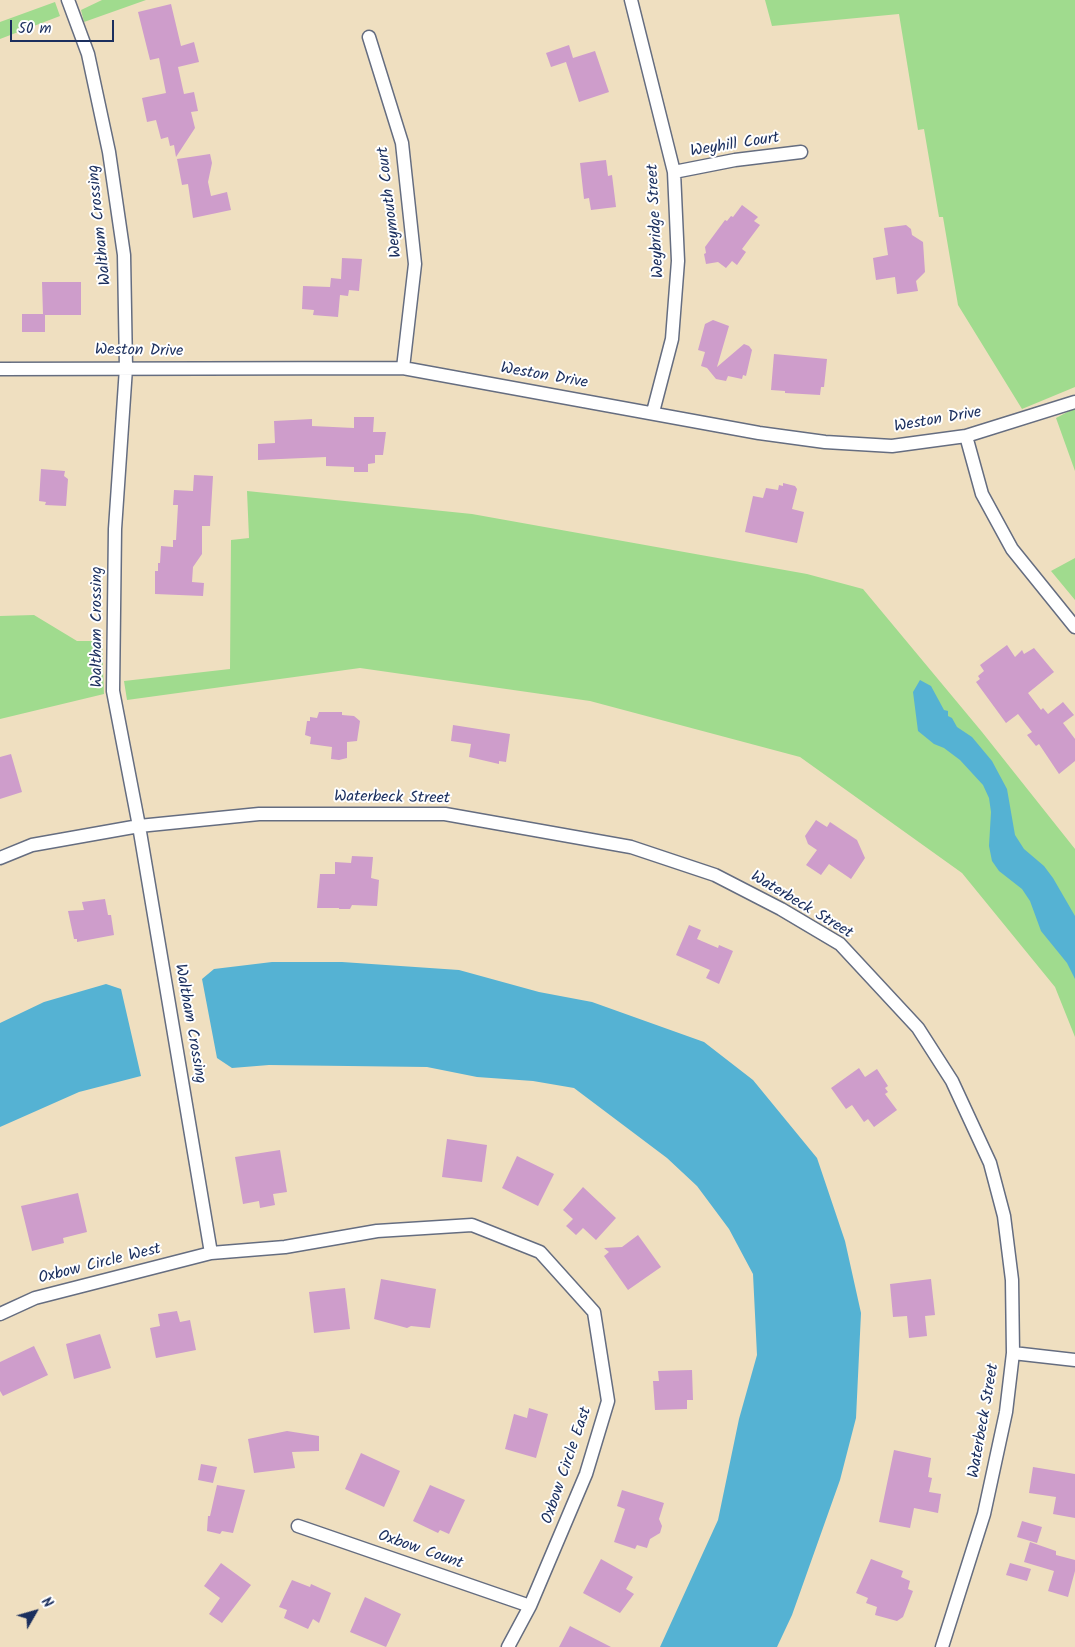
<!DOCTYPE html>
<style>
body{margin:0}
#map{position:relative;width:1075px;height:1647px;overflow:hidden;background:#efdfc0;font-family:Kalam,sans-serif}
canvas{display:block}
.north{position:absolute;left:10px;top:1587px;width:50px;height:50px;-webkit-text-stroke:4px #fff;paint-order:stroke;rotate:52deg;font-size:14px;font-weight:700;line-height:20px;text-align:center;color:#1b2f5e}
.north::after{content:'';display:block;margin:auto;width:18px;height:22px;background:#1b2f5e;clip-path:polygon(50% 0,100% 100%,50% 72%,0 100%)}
.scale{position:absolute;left:10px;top:20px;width:104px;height:22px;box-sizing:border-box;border:2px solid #1b2f5e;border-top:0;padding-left:6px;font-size:15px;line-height:18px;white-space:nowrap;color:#1b2f5e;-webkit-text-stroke:4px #fff;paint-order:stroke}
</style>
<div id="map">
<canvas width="1075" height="1647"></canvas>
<div class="north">N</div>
<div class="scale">50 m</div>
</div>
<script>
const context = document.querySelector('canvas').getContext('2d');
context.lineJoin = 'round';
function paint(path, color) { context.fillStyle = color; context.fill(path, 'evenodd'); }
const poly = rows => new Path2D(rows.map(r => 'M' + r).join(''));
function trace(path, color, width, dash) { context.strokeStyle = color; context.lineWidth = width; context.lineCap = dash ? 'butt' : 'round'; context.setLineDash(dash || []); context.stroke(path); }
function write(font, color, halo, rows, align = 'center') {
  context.font = font + ' Kalam,sans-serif'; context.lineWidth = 4; context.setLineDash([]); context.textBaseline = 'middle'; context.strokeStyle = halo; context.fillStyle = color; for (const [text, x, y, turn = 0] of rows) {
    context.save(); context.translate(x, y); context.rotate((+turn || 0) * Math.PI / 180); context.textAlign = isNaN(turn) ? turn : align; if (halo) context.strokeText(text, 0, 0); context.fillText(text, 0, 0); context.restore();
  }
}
paint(poly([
 [102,0,146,0,84,22,81,10],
 [765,0,1075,0,1075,387,1022,409,958,305,943,217,939,217,924,129,918,130,899,14,772,26],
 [55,2,60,16,0,39,0,22],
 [1075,408,1075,471,1056,418],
 [247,491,472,514,807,574,863,589,982,732,1075,849,1075,1037,1055,987,962,873,800,757,590,701,360,668,127,700,124,681,230,669,231,540,249,538],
 [1075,558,1075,600,1051,571],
 [34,615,77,641,102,641,104,694,0,719,0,616]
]), '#a0db8e');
paint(poly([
 [920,680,931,686,944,710,948,711,948,716,952,718,957,727,972,737,992,761,1007,789,1015,835,1024,849,1044,866,1053,878,1075,916,1075,979,1067,963,1041,931,1030,901,1022,889,999,871,992,861,989,846,991,812,989,798,983,785,960,760,944,748,934,744,918,731,913,692],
 [272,962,342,962,459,970,539,992,592,1002,704,1042,753,1080,817,1158,845,1241,861,1313,856,1418,840,1480,792,1615,777,1647,660,1647,718,1520,739,1419,757,1355,753,1274,729,1229,697,1186,667,1158,574,1088,533,1081,477,1077,427,1067,269,1065,232,1068,217,1058,202,979,214,969],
 [106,984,121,989,141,1076,79,1092,0,1127,0,1023,44,1002]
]), '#55b2d3');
paint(poly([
 [171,4,181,46,194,42,199,62,178,67,184,94,194,92,198,111,191,112,195,128,176,157,174,145,170,146,168,137,161,139,156,120,147,122,142,98,166,93,159,58,150,60,138,12],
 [569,45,573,58,595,51,609,92,579,102,566,62,551,67,546,53],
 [210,154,212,163,208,182,211,196,227,192,231,210,193,218,188,184,182,185,177,159],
 [606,160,608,176,612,175,616,207,591,210,589,198,584,199,580,163],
 [742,205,758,217,754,221,760,225,742,249,746,252,737,265,732,261,726,268,718,262,706,264,704,254,706,253,705,247,725,220,727,221,731,216,733,217],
 [906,225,911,229,912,235,923,242,925,272,916,281,918,291,897,294,895,277,876,280,873,258,888,255,884,228],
 [342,258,362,259,359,291,349,290,348,296,340,295,338,317,313,315,314,310,302,309,303,286,330,287,331,278,341,279],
 [42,282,81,282,81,315,45,315,45,332,22,332,22,314,43,314],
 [713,320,729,326,717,367,744,344,749,346,752,350,746,376,743,375,742,379,728,376,726,381,716,379,707,368,701,366,705,352,698,350,705,324],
 [774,354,827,359,824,387,821,387,820,395,785,393,785,391,771,390],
 [354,417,374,417,373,432,386,432,383,455,375,455,375,463,368,464,368,472,354,472,354,467,326,466,326,457,258,460,258,444,275,443,274,421,312,419,312,426,354,428],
 [41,469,65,471,64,476,68,479,66,506,45,505,46,502,39,501],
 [194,475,213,476,210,526,202,526,202,554,193,567,192,582,204,583,203,596,155,594,155,571,158,571,158,563,160,563,161,546,173,547,173,540,176,540,178,505,173,505,174,490,193,491],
 [783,483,795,486,797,489,792,509,804,512,797,543,745,532,753,496,763,498,766,488,778,490,779,485,783,486],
 [1007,645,1015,657,1022,650,1024,654,1034,648,1054,672,1028,693,1041,710,1043,708,1048,714,1063,702,1074,715,1063,723,1075,739,1075,761,1059,774,1039,744,1036,746,1027,735,1032,732,1018,714,1006,723,976,682,980,679,978,676,984,671,980,665],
 [319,712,342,712,342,715,354,716,360,721,357,741,347,742,347,758,339,760,331,759,332,747,310,744,311,737,305,735,307,721,310,721,310,717,317,718],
 [453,725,510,734,506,762,499,761,499,764,469,757,471,744,451,741],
 [11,754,22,792,0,799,0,757],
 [816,820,827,827,830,822,857,840,865,858,851,879,829,864,821,875,806,865,817,850,808,844,805,836],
 [352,856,373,857,371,878,379,880,377,906,352,905,350,909,339,909,339,908,317,908,320,874,335,874,335,862,351,863],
 [105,899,108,915,111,915,114,935,77,942,77,939,74,939,68,911,84,910,82,902],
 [689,925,701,930,697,939,718,948,719,945,733,951,719,984,706,978,710,970,676,955],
 [859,1068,865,1077,877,1069,888,1086,885,1088,888,1092,885,1094,897,1110,874,1127,868,1119,864,1122,852,1105,846,1109,831,1088],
 [447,1139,487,1145,482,1182,442,1177],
 [280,1150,287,1192,273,1194,275,1205,260,1208,259,1201,243,1204,235,1157],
 [517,1156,554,1174,538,1206,502,1188],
 [583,1187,616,1218,596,1240,583,1228,576,1235,566,1226,573,1219,563,1210],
 [78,1193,87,1232,63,1238,64,1243,32,1251,21,1206],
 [638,1235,661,1267,628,1290,604,1256,609,1252,604,1248,622,1247],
 [381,1279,436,1289,430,1328,411,1326,407,1328,374,1319],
 [931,1279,935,1315,925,1316,927,1336,909,1338,907,1316,893,1317,890,1284],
 [345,1288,350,1329,314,1333,309,1292],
 [177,1311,180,1322,190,1320,196,1350,156,1358,150,1328,160,1326,158,1314],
 [100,1334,111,1368,74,1379,66,1344],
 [34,1346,48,1375,3,1396,0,1391,0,1362],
 [692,1370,693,1400,687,1400,687,1409,655,1410,653,1381,659,1381,658,1371],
 [529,1408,548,1414,536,1458,505,1449,514,1414,527,1418],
 [287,1431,319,1436,319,1451,292,1452,295,1468,254,1473,248,1439],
 [894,1450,931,1458,928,1477,932,1478,929,1492,941,1494,938,1513,914,1508,910,1528,879,1522],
 [361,1453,400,1471,384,1507,345,1489],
 [201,1464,217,1467,213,1483,198,1480],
 [1033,1467,1075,1474,1075,1518,1053,1514,1056,1497,1029,1493],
 [217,1485,245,1490,233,1533,222,1531,220,1534,207,1531,208,1516,210,1516],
 [430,1485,465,1500,449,1534,440,1530,438,1533,413,1521],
 [622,1490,664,1503,659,1519,662,1526,660,1533,650,1539,647,1548,637,1545,635,1549,614,1542,625,1509,617,1506],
 [1022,1521,1042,1527,1037,1543,1017,1537],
 [1030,1542,1056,1551,1056,1555,1075,1560,1075,1571,1068,1597,1048,1591,1054,1571,1024,1562],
 [601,1559,633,1577,626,1589,634,1594,620,1613,583,1593],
 [871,1559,903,1571,901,1577,910,1581,908,1589,913,1591,903,1617,897,1621,875,1615,877,1607,866,1603,868,1598,856,1593],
 [221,1563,251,1585,222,1623,209,1614,220,1598,204,1586],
 [1010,1563,1031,1569,1027,1581,1006,1575],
 [292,1580,310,1587,311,1584,331,1593,319,1623,313,1619,308,1629,284,1618,287,1610,279,1607],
 [365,1597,401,1614,386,1647,350,1632],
 [570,1626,611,1647,559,1647]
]), '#ce9dcb');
const minor = poly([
 [68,0,88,54,109,152,124,255,126,368,115,529,113,691,139,826,211,1253],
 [631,0,674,172,678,261,672,339,653,412],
 [369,37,402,143,415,264,403,368],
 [674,172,735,160,801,152],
 [0,369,403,368,759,433,825,442,892,446,966,436,1075,402],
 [966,436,982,494,1012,549,1075,627],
 [0,858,32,845,139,826,259,814,445,814,631,847,715,875,781,909,840,944,918,1028,952,1081,990,1163,1004,1216,1012,1280,1013,1353,1006,1412,984,1514,942,1647],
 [0,1314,35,1298,211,1253,285,1247,377,1231,472,1225,540,1252,594,1312,608,1401,586,1474,530,1606,508,1647],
 [1013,1353,1075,1360],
 [298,1526,530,1606]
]);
trace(minor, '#656d80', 15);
trace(minor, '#fff', 12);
write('16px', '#1b2f5e', '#fff', [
 ["Weyhill Court",735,146,-9],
 ["Weymouth Court",391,202,-97],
 ["Weybridge Street",657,221,-93],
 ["Waltham Crossing",101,225,-96],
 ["Weston Drive",139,352,1],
 ["Weston Drive",544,377,10],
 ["Weston Drive",938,421,-10],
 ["Waltham Crossing",98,627,-90],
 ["Waterbeck Street",392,799,1],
 ["Waterbeck Street",801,906,31],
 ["Waltham Crossing",189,1024,80],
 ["Oxbow Circle West",100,1265,-14],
 ["Waterbeck Street",985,1421,-80],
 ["Oxbow Circle East",568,1466,-71],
 ["Oxbow Count",420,1551,19]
]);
</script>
